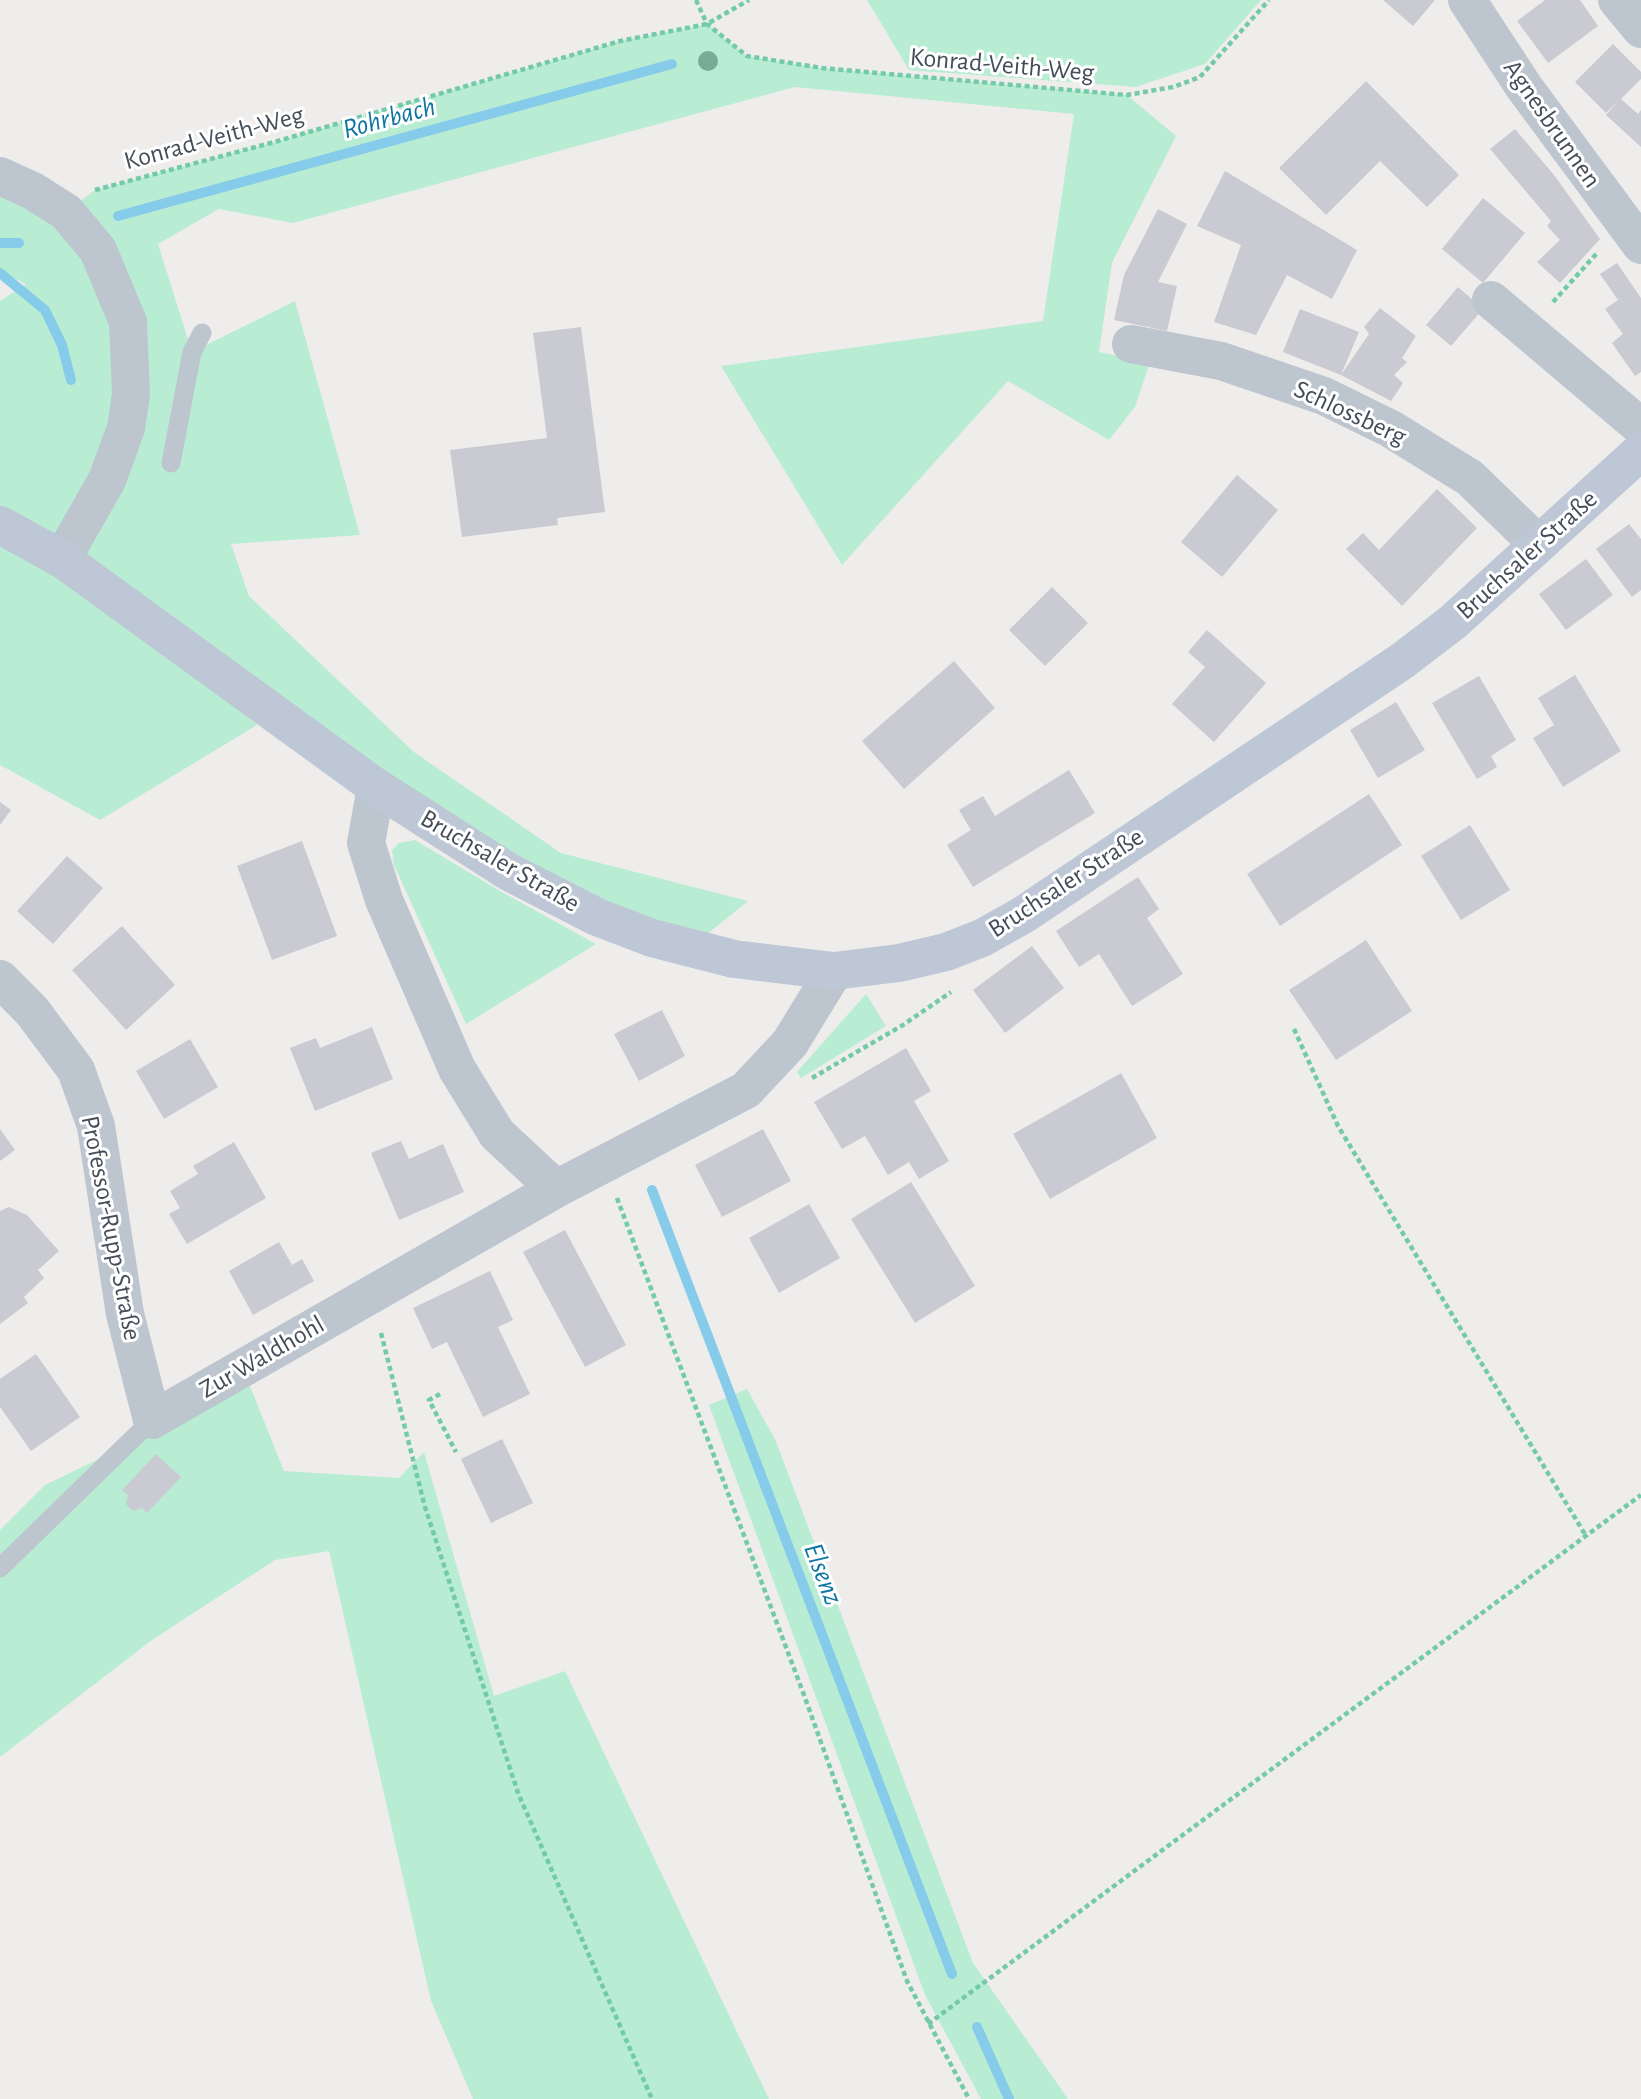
<!DOCTYPE html>
<meta charset="utf-8">
<style>
body{margin:0}
canvas{display:block;background:#efecec}
</style>
<canvas width="1641" height="2099"></canvas>
<script>
const context = document.querySelector('canvas').getContext('2d');
context.lineJoin = 'round';
function paint(path, color) { context.fillStyle = color; context.fill(path, 'evenodd'); }
const poly = rows => new Path2D(rows.map(r => 'M' + r).join(''));
function trace(path, color, width, dash) { context.strokeStyle = color; context.lineWidth = width; context.lineCap = dash ? 'butt' : 'round'; context.setLineDash(dash || []); context.stroke(path); }
function write(font, color, halo, rows, align = 'center') {
  context.font = font + ' "Alegreya Sans",sans-serif'; context.lineWidth = 6; context.setLineDash([]); context.textBaseline = 'middle'; context.strokeStyle = halo; context.fillStyle = color; for (const [text, x, y, turn = 0] of rows) {
    context.save(); context.translate(x, y); context.rotate((+turn || 0) * Math.PI / 180); context.textAlign = isNaN(turn) ? turn : align; if (halo) context.strokeText(text, 0, 0); context.fillText(text, 0, 0); context.restore();
  }
}
paint(poly([
 [867,0,1261,0,1205,64,1136,87,909,70],
 [707,24,747,56,822,68,1127,95,1176,136,1112,263,1099,352,1150,362,1135,407,1109,440,1008,381,842,565,721,366,1043,321,1074,114,795,87,293,223,219,209,158,244,192,352,295,301,360,535,231,544,249,596,414,752,561,853,748,901,689,949,597,917,72,568,257,725,100,820,0,765,0,301,26,284,0,271,0,185,66,212,95,190,278,141,620,41],
 [415,840,500,891,596,944,466,1024,394,865,392,850,399,843],
 [866,994,886,1026,801,1078,797,1072],
 [250,1386,284,1471,399,1478,424,1452,494,1696,565,1671,769,2099,473,2099,431,2001,329,1551,275,1560,152,1640,0,1757,0,1530,45,1485],
 [747,1389,775,1439,973,1963,1068,2099,981,2099,925,1995,709,1405]
]), '#b9edd3');
trace(poly([
 [118,216,672,64],
 [0,243,19,243],
 [0,273,45,310,62,345,71,380],
 [652,1190,952,1974],
 [977,2027,1009,2099]
]), '#87cbea', 10);
paint(poly([
 [1383,0,1435,0,1413,26],
 [1545,0,1580,0,1598,26,1548,63,1517,21],
 [1613,44,1641,72,1641,79,1621,99,1638,114,1641,110,1641,147,1606,115,1619,100,1606,113,1575,82],
 [1366,81,1459,175,1427,207,1380,161,1326,215,1279,168],
 [1515,129,1554,175,1600,239,1560,283,1537,262,1560,240,1547,226,1551,221,1490,149],
 [1225,171,1357,250,1332,299,1287,275,1256,335,1214,322,1241,245,1197,226],
 [1483,198,1525,233,1483,283,1442,249],
 [1158,209,1187,224,1158,282,1177,286,1167,331,1114,320,1124,275],
 [1617,263,1641,298,1641,372,1635,376,1612,343,1623,334,1605,309,1618,300,1600,274],
 [1458,287,1483,309,1451,346,1426,325],
 [1380,308,1416,336,1402,358,1407,362,1394,375,1403,383,1391,401,1341,375,1369,334,1364,327],
 [1300,309,1359,332,1341,375,1283,352],
 [581,327,605,512,557,518,558,525,462,537,450,450,547,438,533,333],
 [1237,475,1278,510,1222,577,1181,542],
 [1437,489,1477,528,1402,606,1346,549,1363,533,1379,550],
 [1629,524,1641,539,1641,590,1632,597,1596,549],
 [1586,559,1613,595,1566,630,1539,594],
 [1052,587,1088,623,1045,666,1009,630],
 [1207,630,1266,683,1214,742,1172,704,1205,667,1188,652],
 [954,661,995,708,904,789,862,741],
 [1575,675,1621,751,1563,787,1533,738,1554,725,1538,698],
 [1479,676,1516,740,1491,756,1497,767,1477,779,1432,703],
 [1396,702,1425,750,1378,778,1350,730],
 [1069,770,1095,813,973,887,947,845,971,830,959,810,983,796,995,816],
 [1369,794,1402,845,1280,926,1247,874],
 [0,802,11,810,0,825],
 [1470,825,1510,890,1461,920,1421,856],
 [302,841,337,936,272,960,237,866],
 [67,856,103,888,53,944,17,911],
 [1138,877,1159,909,1147,918,1183,974,1132,1006,1099,954,1079,967,1056,931],
 [122,926,175,985,126,1030,72,970],
 [1366,940,1412,1011,1336,1060,1289,990],
 [1032,946,1064,988,1005,1033,973,990],
 [662,1010,685,1056,639,1081,614,1034],
 [372,1027,393,1079,315,1111,290,1048,316,1038,320,1048],
 [190,1039,218,1087,164,1119,136,1071],
 [906,1048,931,1091,914,1101,949,1161,919,1179,909,1162,888,1175,865,1136,842,1149,814,1102],
 [1121,1073,1157,1138,1050,1199,1013,1134],
 [0,1129,15,1150,0,1161],
 [763,1129,791,1181,722,1217,695,1165],
 [401,1141,409,1159,443,1144,464,1192,399,1220,371,1153],
 [234,1142,266,1198,187,1244,169,1214,180,1208,170,1191,198,1174,193,1166],
 [911,1182,975,1286,915,1323,851,1219],
 [809,1204,840,1258,779,1293,749,1238],
 [9,1207,27,1215,59,1251,38,1270,44,1278,24,1297,28,1303,0,1324,0,1211],
 [565,1230,626,1345,585,1367,523,1252],
 [279,1242,292,1265,302,1259,314,1281,253,1315,229,1271],
 [490,1271,513,1320,498,1327,530,1394,483,1417,447,1342,432,1349,413,1308],
 [36,1354,80,1417,31,1451,0,1407,0,1379],
 [502,1439,533,1503,491,1523,461,1459],
 [156,1454,181,1477,147,1513,142,1508,133,1511,126,1504,128,1495,122,1490]
]), '#c9cad2');
trace(poly([
 [696,0,707,24,747,56,822,68,1127,95,1173,87,1200,77,1269,0],
 [95,190,278,141,620,41,707,24,749,0],
 [1553,302,1598,252],
 [1294,1029,1338,1126,1586,1536],
 [812,1078,903,1025,951,992],
 [617,1198,804,1695,907,1981,969,2099],
 [381,1333,425,1507,518,1793,652,2099],
 [440,1394,429,1400,456,1452],
 [928,2024,1641,1495]
]), '#72caa8', 4.5, [5, 3.5]);
trace(poly([
 [171,463,192,352,202,333],
 [0,1568,152,1420]
]), '#bdc5ce', 19);
trace(poly([
 [1467,0,1524,87,1641,245],
 [1617,0,1641,29],
 [0,176,33,191,66,212,98,250,128,322,131,394,126,428,107,480,62,559],
 [1491,300,1641,427],
 [1131,344,1221,361,1324,396,1391,429,1470,478,1538,544],
 [376,787,366,843,384,900,457,1069,497,1134,556,1189],
 [0,979,32,1011,76,1070,96,1126,125,1314,152,1420,556,1189,746,1090,790,1043,834,971]
]), '#bdc5ce', 38);
trace(poly([
 [0,525,62,559,376,787,509,872,597,917,652,938,734,959,834,971,899,963,946,952,982,938,1023,915,1402,661,1453,622,1641,451]
]), '#bec7d5', 38);
context.fillStyle = '#78ac97';
for (const [x, y] of [
 [708,61]
]) { context.beginPath(); context.arc(x, y, 10, 0, 2 * Math.PI); context.fill(); }
write('26px', '#454d59', '#fff', [
 ["Konrad-Veith-Weg",1002,65,5],
 ["Agnesbrunnen",1552,124,55],
 ["Konrad-Veith-Weg",214,138,-15],
 ["Schlossberg",1350,413,25],
 ["Bruchsaler Straße",1527,555,-42],
 ["Bruchsaler Straße",500,861,30],
 ["Bruchsaler Straße",1066,883,-33],
 ["Professor-Rupp-Straße",111,1228,79],
 ["Zur Waldhohl",262,1357,-30]
]);
write('italic 28px', '#0e75a3', '#fff', [
 ["Rohrbach",389,118,-15],
 ["Elsenz",823,1574,69]
]);
</script>
